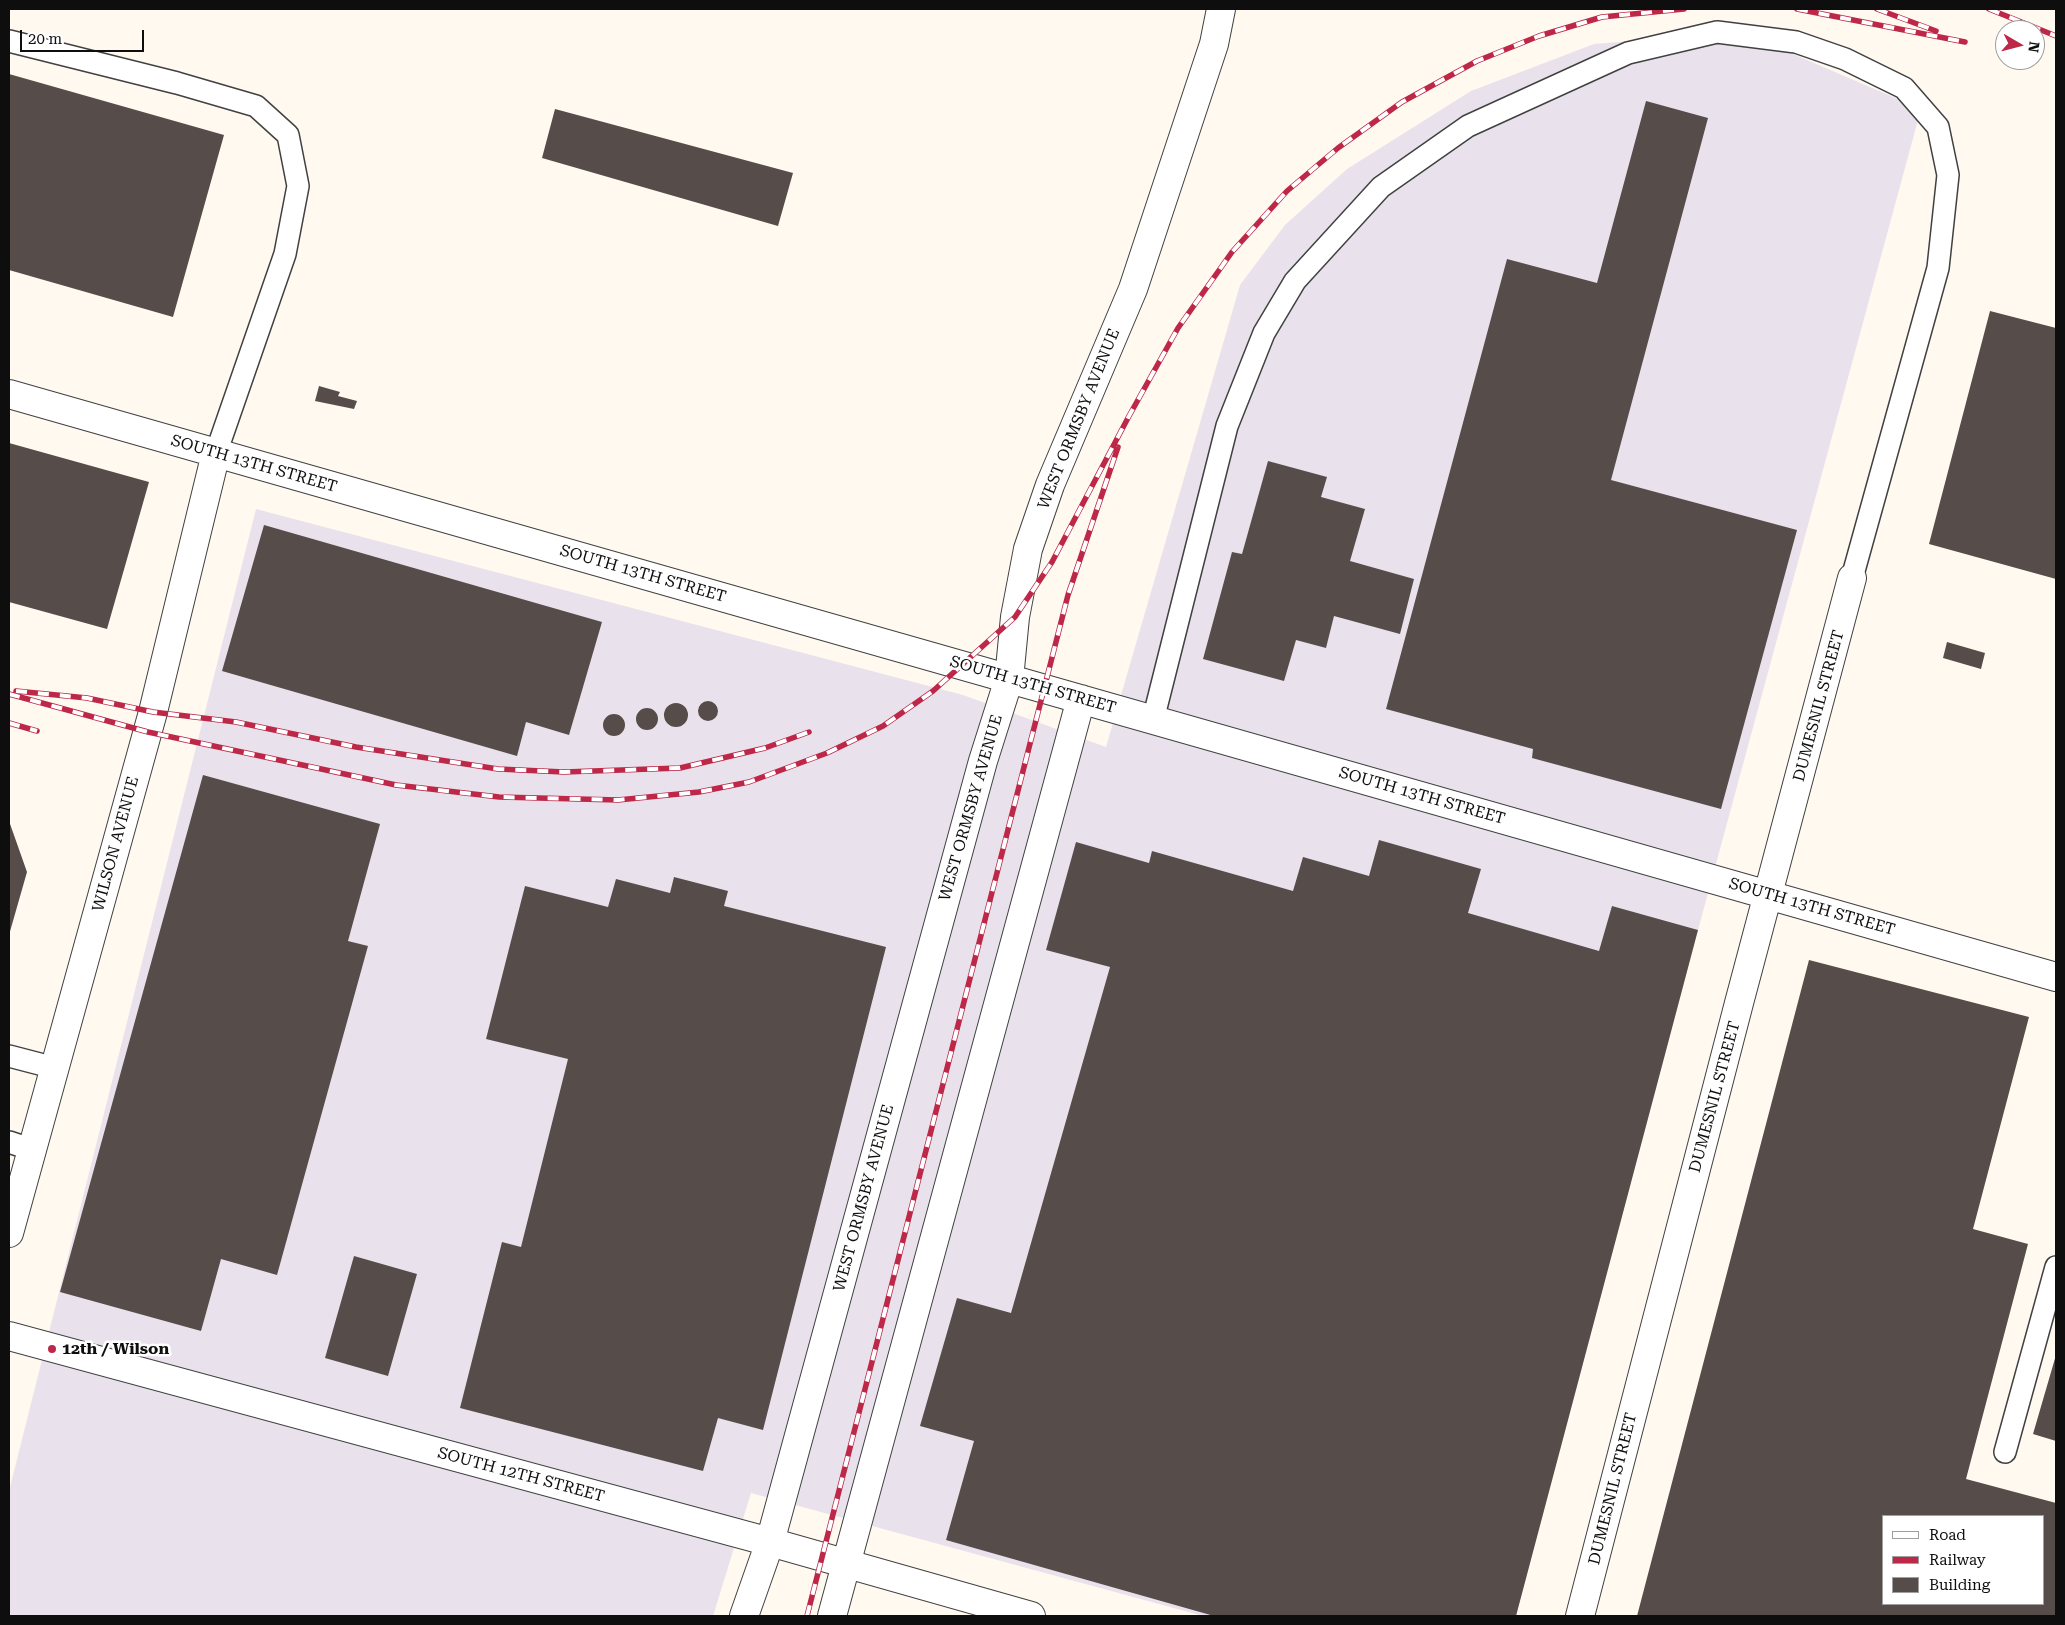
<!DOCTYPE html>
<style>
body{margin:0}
#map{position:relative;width:2065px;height:1625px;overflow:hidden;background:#fff9ef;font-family:"Roboto Serif",serif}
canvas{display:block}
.frame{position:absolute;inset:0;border:10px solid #0e0e0e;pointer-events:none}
.legend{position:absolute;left:1882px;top:1515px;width:162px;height:90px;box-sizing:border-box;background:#fff;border:1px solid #9f9f9f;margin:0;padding:6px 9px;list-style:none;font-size:15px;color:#0e0e0e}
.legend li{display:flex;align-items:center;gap:10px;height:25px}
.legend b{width:25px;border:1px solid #9f9f9f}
.north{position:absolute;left:1995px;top:20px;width:50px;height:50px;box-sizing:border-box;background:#fff;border:1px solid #9f9f9f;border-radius:50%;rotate:98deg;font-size:14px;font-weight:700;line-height:20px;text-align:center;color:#0e0e0e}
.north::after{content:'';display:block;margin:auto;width:18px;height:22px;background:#bd2748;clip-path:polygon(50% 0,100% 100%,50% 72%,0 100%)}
.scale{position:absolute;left:20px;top:30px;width:124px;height:22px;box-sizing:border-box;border:2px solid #0e0e0e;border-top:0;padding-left:6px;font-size:15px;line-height:18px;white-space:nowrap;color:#0e0e0e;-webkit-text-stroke:4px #fff;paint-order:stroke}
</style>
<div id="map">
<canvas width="2065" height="1625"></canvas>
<div class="frame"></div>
<ul class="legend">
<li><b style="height:6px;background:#fff"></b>Road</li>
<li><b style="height:6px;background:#bd2748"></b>Railway</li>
<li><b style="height:14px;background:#564d4a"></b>Building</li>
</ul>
<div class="north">N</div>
<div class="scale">20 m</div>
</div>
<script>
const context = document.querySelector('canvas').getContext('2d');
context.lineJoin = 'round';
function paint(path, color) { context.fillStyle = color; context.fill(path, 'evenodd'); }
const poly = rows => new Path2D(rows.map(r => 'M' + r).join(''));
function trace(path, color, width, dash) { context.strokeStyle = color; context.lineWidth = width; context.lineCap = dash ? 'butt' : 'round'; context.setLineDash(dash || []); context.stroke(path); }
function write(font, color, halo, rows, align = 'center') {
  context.font = font + ' "Roboto Serif",serif'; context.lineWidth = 5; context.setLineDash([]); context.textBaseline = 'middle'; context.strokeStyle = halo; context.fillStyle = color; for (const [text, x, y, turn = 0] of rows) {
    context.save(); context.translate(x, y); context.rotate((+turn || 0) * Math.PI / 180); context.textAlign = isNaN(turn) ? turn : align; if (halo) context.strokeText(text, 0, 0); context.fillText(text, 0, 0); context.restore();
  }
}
paint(poly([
 [1742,32,1921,109,1698,930,1516,1616,1203,1616,751,1493,713,1616,9,1616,9,1491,256,509,963,695,1106,747,1240,285,1285,225,1347,169,1471,91,1594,44]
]), '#e9e2ec');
paint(poly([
 [9,74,224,135,173,317,9,270],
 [1646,101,1708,118,1611,480,1797,530,1721,809,1532,758,1533,749,1386,709,1507,259,1597,283],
 [555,109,793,173,778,226,542,158],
 [1990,311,2056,328,2056,579,1929,544],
 [319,386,340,392,338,396,357,401,354,409,315,401],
 [9,443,149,482,107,629,9,602],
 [1268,461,1327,477,1321,497,1365,509,1350,561,1414,579,1400,634,1334,616,1326,648,1296,640,1284,681,1203,659,1232,552,1242,554],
 [264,525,602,622,569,735,526,722,517,756,222,671],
 [1947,642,1985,653,1981,669,1943,658],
 '698 711a10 10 0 1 1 20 0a10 10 0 1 1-20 0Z',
 '664 715a12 12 0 1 1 24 0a12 12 0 1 1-24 0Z',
 '636 719a11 11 0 1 1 22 0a11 11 0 1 1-22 0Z',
 '603 725a11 11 0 1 1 22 0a11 11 0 1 1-22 0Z',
 [203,775,380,824,348,941,368,946,277,1275,221,1259,201,1331,60,1292],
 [9,821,27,872,9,935],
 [1379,840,1481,869,1468,913,1599,951,1612,906,1698,930,1516,1616,1214,1616,946,1540,974,1441,920,1426,957,1298,1011,1313,1110,967,1046,950,1076,842,1149,863,1152,851,1293,891,1303,857,1369,876],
 [674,877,728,891,724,906,886,947,763,1430,718,1418,703,1471,460,1408,502,1242,521,1247,568,1059,486,1039,525,886,608,907,616,879,670,893],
 [1809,960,2029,1017,1973,1229,2028,1244,1966,1479,2056,1503,2056,1616,1637,1616],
 [1884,1516,2044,1516,2044,1604,1884,1604],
 [354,1256,417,1274,388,1376,325,1358],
 [2056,1355,2056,1441,2033,1434]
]), '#564d4a');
const service = poly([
 [9,41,177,83,256,106,288,135,298,186,285,254,216,453],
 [1153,720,1227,426,1264,333,1295,281,1381,187,1468,126,1628,53,1717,32,1796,42,1845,59,1904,88,1938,127,1948,175,1938,268,1852,578],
 [9,1056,55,1068],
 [9,1142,33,1150],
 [2005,1452,2056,1267]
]);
const minor = poly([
 [9,394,2056,977],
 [9,1233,153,712,216,453],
 [744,1616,770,1542,983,761,1009,679,1015,617,1028,549,1050,485,1133,289,1214,44,1221,9],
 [832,1616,1081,699],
 [1580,1616,1739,1003,1852,578]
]);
const tertiary = poly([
 [9,1336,770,1542,1031,1616]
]);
trace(service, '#414141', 24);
trace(minor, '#414141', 30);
trace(tertiary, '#414141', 30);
trace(service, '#fff', 21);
trace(minor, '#fff', 28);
trace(tertiary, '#fff', 28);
const rail = poly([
 [1797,9,1965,42],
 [1877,9,1936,31],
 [1989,9,2056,36],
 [16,691,87,698,153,712,236,722,356,747,498,769,564,772,680,768,765,748,809,732],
 [9,694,148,732,396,785,499,797,618,800,699,792,749,782,827,753,883,726,933,691,1015,617,1052,562,1129,416,1178,328,1232,252,1287,191,1338,148,1402,102,1477,61,1539,36,1602,17,1684,9],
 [9,723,37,731],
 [807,1616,1068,595,1118,447]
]);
trace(rail, '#bd2748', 5.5);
trace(rail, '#fff', 4, [11]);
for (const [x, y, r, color] of [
 [52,1349,5,"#bd2748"]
]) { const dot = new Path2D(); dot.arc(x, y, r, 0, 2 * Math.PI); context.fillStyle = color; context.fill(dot); trace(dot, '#fff', 2); }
write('16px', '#0e0e0e', '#fff', [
 ["WEST ORMSBY AVENUE",1079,419,-68],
 ["SOUTH 13TH STREET",254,464,16],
 ["SOUTH 13TH STREET",643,574,16],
 ["SOUTH 13TH STREET",1033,685,16],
 ["DUMESNIL STREET",1819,706,-75],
 ["SOUTH 13TH STREET",1422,796,16],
 ["WEST ORMSBY AVENUE",971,808,-74],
 ["WILSON AVENUE",116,844,-75],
 ["SOUTH 13TH STREET",1812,907,16],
 ["DUMESNIL STREET",1715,1097,-75],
 ["WEST ORMSBY AVENUE",864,1198,-75],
 ["SOUTH 12TH STREET",521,1475,15],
 ["DUMESNIL STREET",1613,1489,-76]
]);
write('bold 16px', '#0e0e0e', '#fff', [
 ["12th / Wilson",62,1349]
], 'left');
</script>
